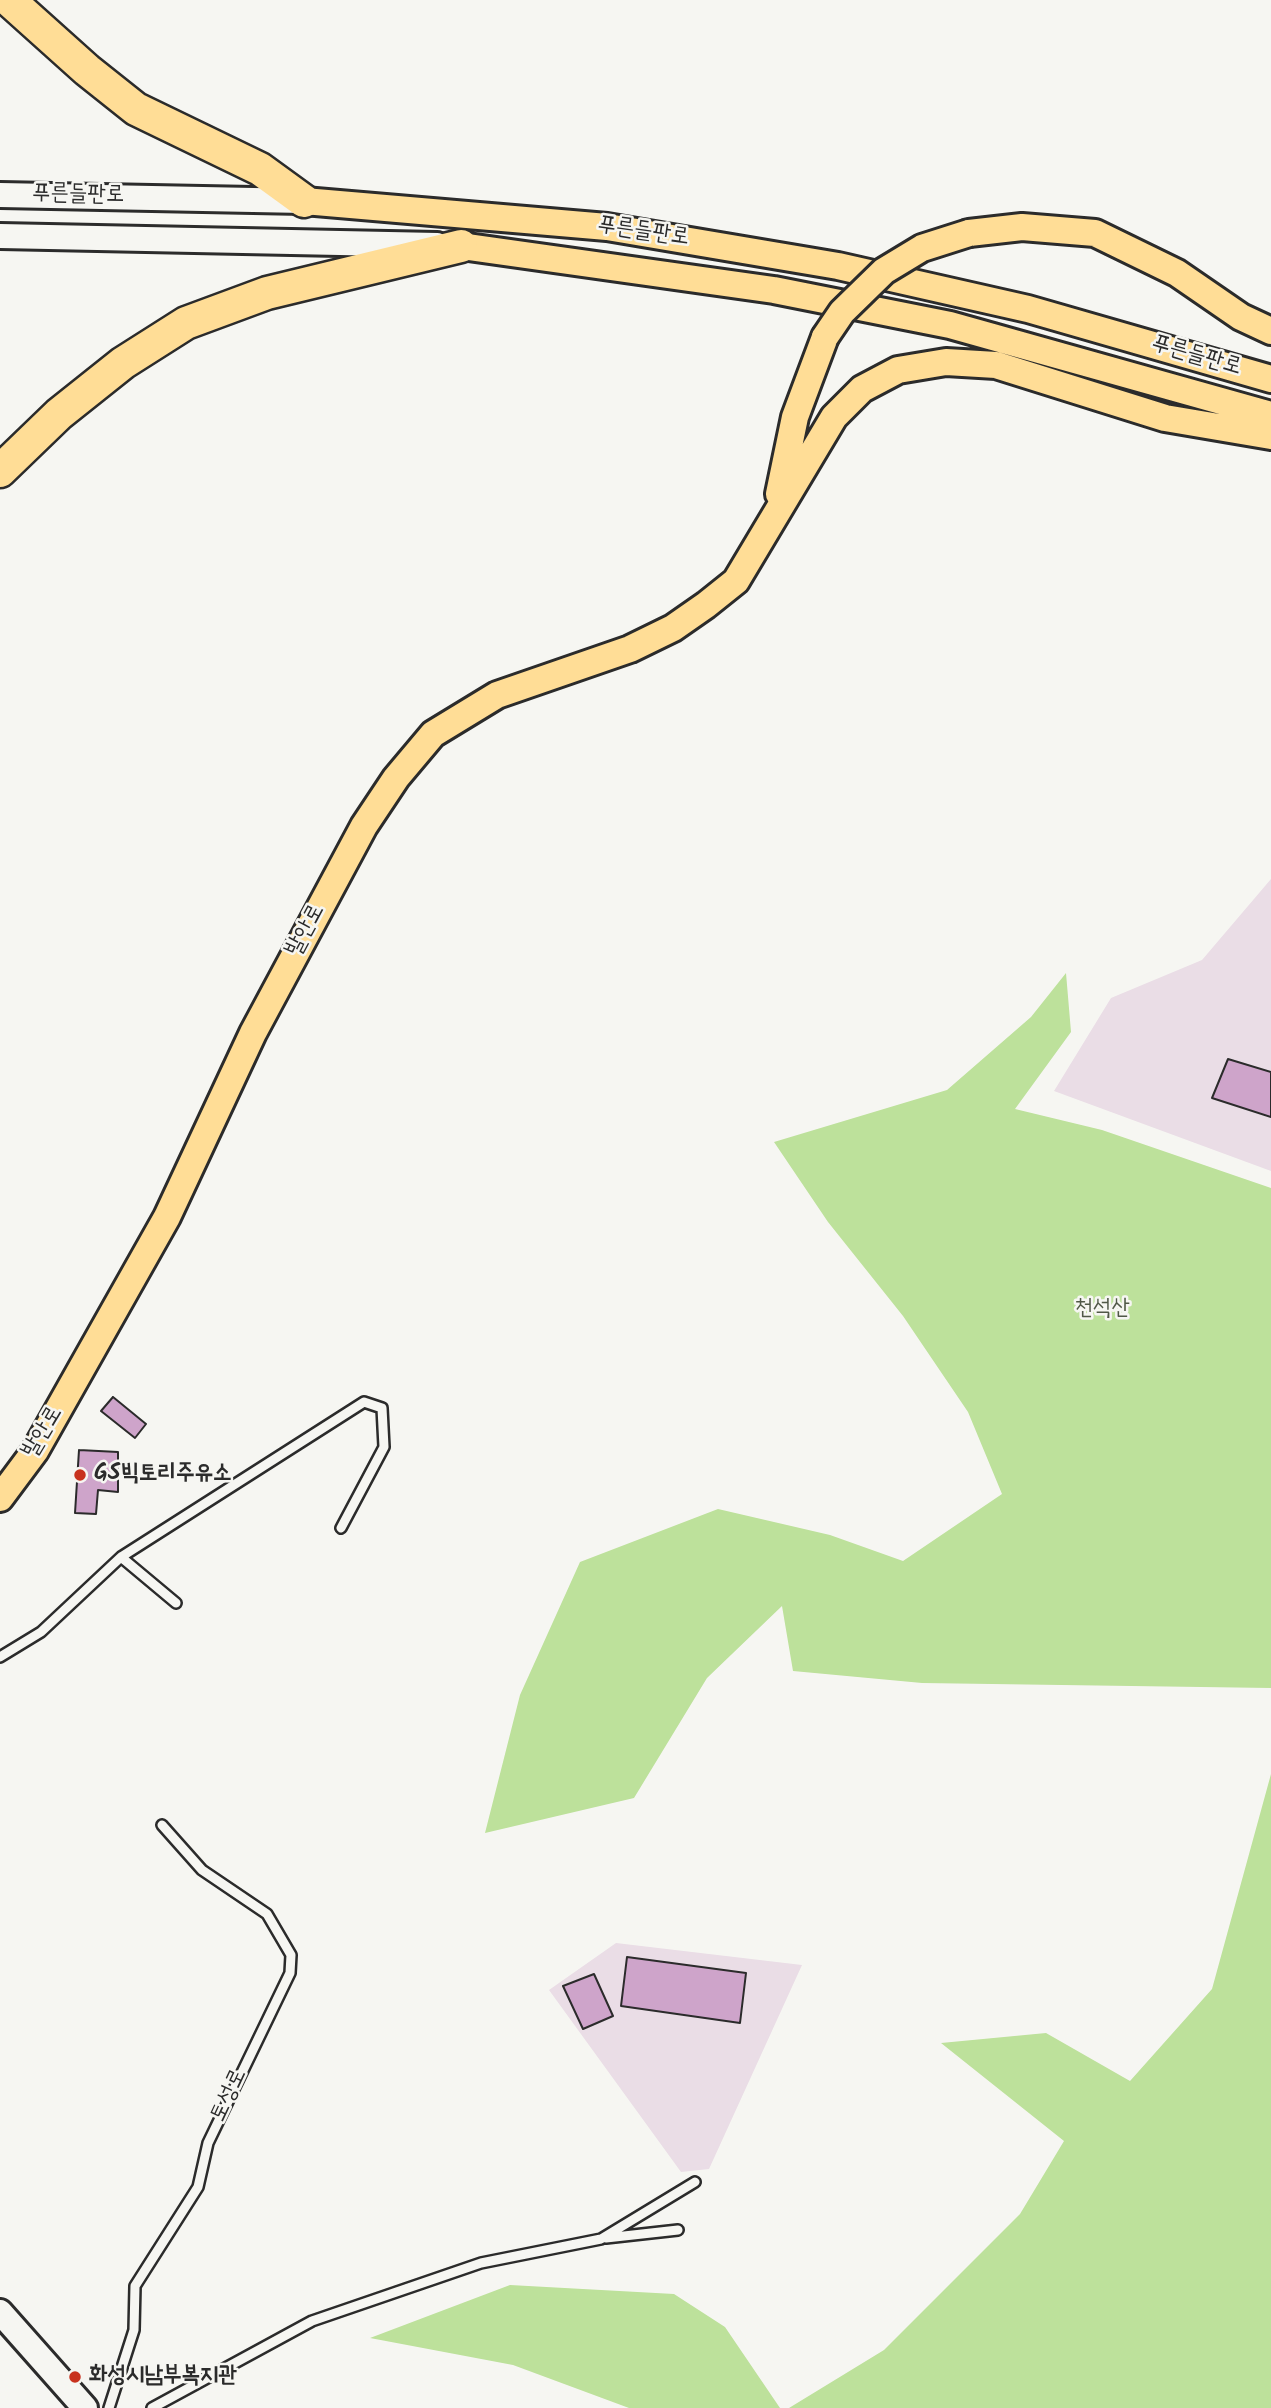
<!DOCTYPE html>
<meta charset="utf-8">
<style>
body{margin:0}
canvas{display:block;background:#f6f6f2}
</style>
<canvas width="1271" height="2408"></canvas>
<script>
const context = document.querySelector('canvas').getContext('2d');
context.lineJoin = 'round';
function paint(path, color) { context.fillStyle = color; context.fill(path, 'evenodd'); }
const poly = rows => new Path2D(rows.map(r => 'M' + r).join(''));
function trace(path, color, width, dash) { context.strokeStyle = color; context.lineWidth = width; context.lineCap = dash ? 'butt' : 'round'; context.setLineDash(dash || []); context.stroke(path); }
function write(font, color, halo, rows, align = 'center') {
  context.font = font + ' Kalam,"Poor Story",sans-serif'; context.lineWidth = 5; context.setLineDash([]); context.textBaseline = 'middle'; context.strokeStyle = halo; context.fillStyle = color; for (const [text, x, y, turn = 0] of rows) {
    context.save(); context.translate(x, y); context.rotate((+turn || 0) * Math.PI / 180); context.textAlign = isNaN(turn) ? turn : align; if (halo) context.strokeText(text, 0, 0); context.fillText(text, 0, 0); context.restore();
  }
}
paint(poly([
 [1271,879,1271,1171,1054,1091,1111,998,1202,960],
 [616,1943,802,1965,709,2169,681,2172,549,1990]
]), '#eadde6');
paint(poly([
 [1066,973,1071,1032,1015,1109,1102,1130,1271,1188,1271,1688,922,1683,793,1671,782,1606,707,1678,634,1798,485,1833,520,1695,580,1562,718,1509,830,1535,903,1561,1002,1494,968,1412,903,1316,828,1222,774,1142,947,1090,1031,1017],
 [1271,1774,1271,2408,789,2408,884,2350,1020,2214,1064,2141,941,2043,1046,2033,1130,2081,1212,1989],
 [510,2285,674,2294,725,2327,780,2408,629,2408,513,2365,370,2338]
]), '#bde19b');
const building = poly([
 [1228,1059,1271,1072,1271,1117,1212,1098,1228,1059],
 [113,1397,146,1424,135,1438,101,1411,113,1397],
 [79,1450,118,1452,118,1492,98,1490,96,1514,75,1513,79,1450],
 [627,1957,746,1973,740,2023,621,2006,627,1957],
 [594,1974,613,2016,583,2029,563,1986,594,1974]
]);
paint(building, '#cea4ca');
trace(building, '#2b2b2b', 2);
const lane = poly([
 [121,1557,364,1402,382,1408,384,1447,341,1528],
 [0,1657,41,1632,121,1557,176,1603],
 [606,2238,678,2230],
 [109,2408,134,2330,135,2286,198,2187,208,2143,290,1973,291,1955,267,1914,202,1870,162,1825],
 [152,2408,312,2321,481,2263,601,2239,695,2182]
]);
const secondary = poly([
 [0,195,304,201],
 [0,236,437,245],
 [0,2312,85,2408]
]);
const primary = poly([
 [304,201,607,227,838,266,1028,309,1271,379],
 [969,233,1022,227,1095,233,1177,273,1241,317,1271,331],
 [461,246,774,290,950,325,1271,415],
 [779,494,795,417,825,337],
 [0,1498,35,1451,167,1217,253,1033,364,826,396,778,433,734,497,695,630,649,673,628,706,605,736,581,834,417,862,389,898,370,946,362,996,365,1165,418,1271,436]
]);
const highway = poly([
 [9,0,87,70,136,109,260,169,304,201],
 [0,471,59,414,123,363,186,323,267,293,461,246]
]);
trace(lane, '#2b2b2b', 14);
trace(secondary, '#2b2b2b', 30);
trace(primary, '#2b2b2b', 32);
trace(highway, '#2b2b2b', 37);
trace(lane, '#f6f6f2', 9);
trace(secondary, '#f6f6f2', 24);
trace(primary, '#ffdd96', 26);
trace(highway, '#ffdd96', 32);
const primaryBridge = poly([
 [825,337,842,312,884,271,922,248,969,233]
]);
trace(primaryBridge, '#2b2b2b', 32, []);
trace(primaryBridge, '#ffdd96', 26);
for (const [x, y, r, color] of [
 [80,1475,7,"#c8321e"],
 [75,2377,7,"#c8321e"]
]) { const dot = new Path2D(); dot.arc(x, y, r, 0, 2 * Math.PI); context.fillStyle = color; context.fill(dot); trace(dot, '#f6f6f2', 2.5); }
write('23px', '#2b2b2b', '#f6f6f2', [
 ["푸른들판로",78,196,1],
 ["푸른들판로",643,233,8],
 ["푸른들판로",1196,357,16],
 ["발안로",307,931,-62],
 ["발안로",44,1433,-59],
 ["토성로",230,2096,-65]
]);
write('23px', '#505847', '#f6f6f2', [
 ["천석산",1102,1310]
]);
write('bold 23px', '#2b2b2b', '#f6f6f2', [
 ["GS빅토리주유소",94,1475],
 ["화성시남부복지관",89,2377]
], 'left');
</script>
